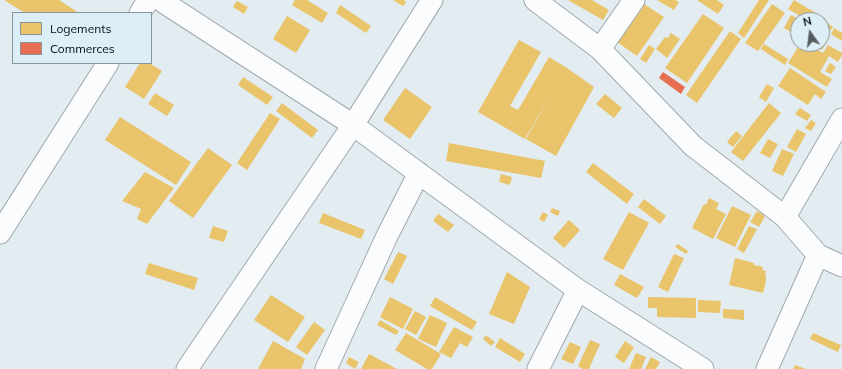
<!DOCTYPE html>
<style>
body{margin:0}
#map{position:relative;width:842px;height:369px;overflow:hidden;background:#e2ecf1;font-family:Mulish,sans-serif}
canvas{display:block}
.legend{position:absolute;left:12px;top:12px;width:140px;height:52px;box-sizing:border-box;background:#dceff7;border:1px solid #88959b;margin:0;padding:5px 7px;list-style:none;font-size:12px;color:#090f12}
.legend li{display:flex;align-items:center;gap:8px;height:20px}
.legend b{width:20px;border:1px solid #88959b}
.north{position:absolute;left:790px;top:12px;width:40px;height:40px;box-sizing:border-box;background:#dceff7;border:1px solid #88959b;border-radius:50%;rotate:346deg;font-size:11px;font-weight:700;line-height:16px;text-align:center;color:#090f12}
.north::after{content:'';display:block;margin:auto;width:14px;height:18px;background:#555c60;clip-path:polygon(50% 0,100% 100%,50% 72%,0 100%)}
</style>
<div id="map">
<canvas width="842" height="369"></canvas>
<ul class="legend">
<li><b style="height:11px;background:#e9c46a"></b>Logements</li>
<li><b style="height:11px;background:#e76f51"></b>Commerces</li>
</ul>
<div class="north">N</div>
</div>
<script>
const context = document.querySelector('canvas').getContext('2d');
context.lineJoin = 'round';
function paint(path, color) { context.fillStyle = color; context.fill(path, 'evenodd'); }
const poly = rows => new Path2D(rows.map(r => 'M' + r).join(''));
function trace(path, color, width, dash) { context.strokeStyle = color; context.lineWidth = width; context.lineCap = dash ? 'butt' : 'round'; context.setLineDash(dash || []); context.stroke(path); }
paint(poly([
 [4,0,59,0,79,13,25,13],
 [295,0,307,0,328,13,322,23,292,5],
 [393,0,404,0,406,2,403,6],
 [568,0,592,0,609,10,603,20],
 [657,0,675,0,679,2,674,10],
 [697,0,717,0,724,5,718,14],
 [759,0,769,0,744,38,738,33],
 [794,0,826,19,822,25,822,20,807,20,788,9],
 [237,1,248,7,244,14,233,7],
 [644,4,664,17,637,56,617,42],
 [772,4,785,13,758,51,745,43],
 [340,5,371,26,366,33,336,13],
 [703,14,724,28,687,83,665,68],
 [791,15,798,19,798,36,784,28],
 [287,16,310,30,296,53,273,39],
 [827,23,833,27,828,33,822,29],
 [834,28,842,33,842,41,831,34],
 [730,31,741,39,697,103,686,95],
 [671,33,680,39,667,58,656,49,665,37,668,38],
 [822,33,829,38,822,50,812,44,822,44],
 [519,40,541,52,510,106,518,110,549,57,567,68,594,87,556,156,526,139,550,96,525,139,478,112],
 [764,44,788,59,785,65,761,49],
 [800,44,808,44,823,53,828,45,842,53,842,55,838,62,829,56,820,72,832,79,827,87,788,63],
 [649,45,655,49,646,63,640,59],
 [140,63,149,63,162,71,144,99,125,87],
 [830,63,836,67,831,74,825,71],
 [790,68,826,92,821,99,815,94,808,105,778,86],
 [243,77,273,97,267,105,238,85],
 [767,84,774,88,766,102,759,97],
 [405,88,432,107,410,139,383,120],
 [155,93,174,105,167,116,148,104],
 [605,94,622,108,614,118,596,104],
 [282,103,318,130,312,138,276,111],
 [769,103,781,113,743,161,731,152],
 [800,108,811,115,807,121,795,114],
 [270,113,280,119,247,170,237,163],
 [120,117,191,162,176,185,105,140],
 [811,120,816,123,811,131,805,128],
 [797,129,806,134,796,152,787,147],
 [736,131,742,136,733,147,727,142],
 [768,139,778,144,770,158,760,153],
 [449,143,545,161,541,178,446,161],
 [208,148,232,165,193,218,169,201],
 [782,149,794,154,783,176,772,171],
 [593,163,634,194,627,204,586,172],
 [145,172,174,188,147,224,137,219,141,209,122,201],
 [501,174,512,177,510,185,499,182],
 [709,198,719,203,716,209,726,214,713,239,692,228,704,204,706,205],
 [644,199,666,216,660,224,638,207],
 [732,206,751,215,735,247,716,238],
 [552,208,560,211,558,216,550,212],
 [757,211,765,216,759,227,750,222],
 [543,212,548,215,544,222,539,219],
 [629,212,649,223,623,270,603,259],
 [323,213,365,230,361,239,319,223],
 [438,214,454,225,448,232,433,221],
 [569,220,580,230,564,248,553,238],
 [213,226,228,231,224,242,209,238],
 [749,226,757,229,744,253,737,249],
 [678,244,688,251,686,254,675,247],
 [398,252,407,256,393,284,384,279],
 [674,254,684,258,668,292,658,287],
 [735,258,754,263,754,265,763,267,762,270,766,271,765,276,766,276,766,281,763,293,729,285],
 [149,263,198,278,194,290,145,274],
 [507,272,530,287,514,324,489,314],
 [620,274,644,287,637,298,614,285],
 [271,295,305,317,288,342,254,320],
 [390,297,413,309,403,329,380,317],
 [435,297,477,322,472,330,430,306],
 [648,297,696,298,696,318,657,317,657,308,648,308],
 [698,300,721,301,720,313,698,312],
 [723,309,744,310,744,320,723,318],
 [415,311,426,317,416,335,405,329],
 [430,315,447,323,436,347,418,339],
 [380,320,399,331,396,335,377,325],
 [314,322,325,330,307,355,296,347],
 [454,327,473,337,467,347,460,343,451,358,439,352],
 [406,333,441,354,432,369,427,369,395,350],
 [813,333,841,345,838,352,810,339],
 [486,335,495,342,491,346,483,339],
 [500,338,525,354,520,362,495,347],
 [590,340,600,344,589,369,583,369,578,366],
 [273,341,305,359,301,369,258,369],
 [625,341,634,347,624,363,615,357],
 [570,342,581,347,573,364,561,359],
 [636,353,646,357,641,369,629,369],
 [369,354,397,369,361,369],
 [349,357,359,362,355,369,346,363],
 [651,357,660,362,656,369,645,369],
 [795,365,806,369,793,369]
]), '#e9c46a');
paint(poly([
 [663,72,685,87,681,94,659,78]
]), '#e76f51');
const minor = poly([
 [160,0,353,125,578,290,703,369],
 [535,0,600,49,693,146,785,217,818,255,842,266],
 [140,13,148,0],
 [600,49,634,0],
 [785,217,842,119],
 [0,233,108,63],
 [187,369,353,125,432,0],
 [326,369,387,236,419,173],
 [538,369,578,290],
 [767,369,818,255]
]);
trace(minor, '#a1a8ac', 23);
trace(minor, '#fbfcfd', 21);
</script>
